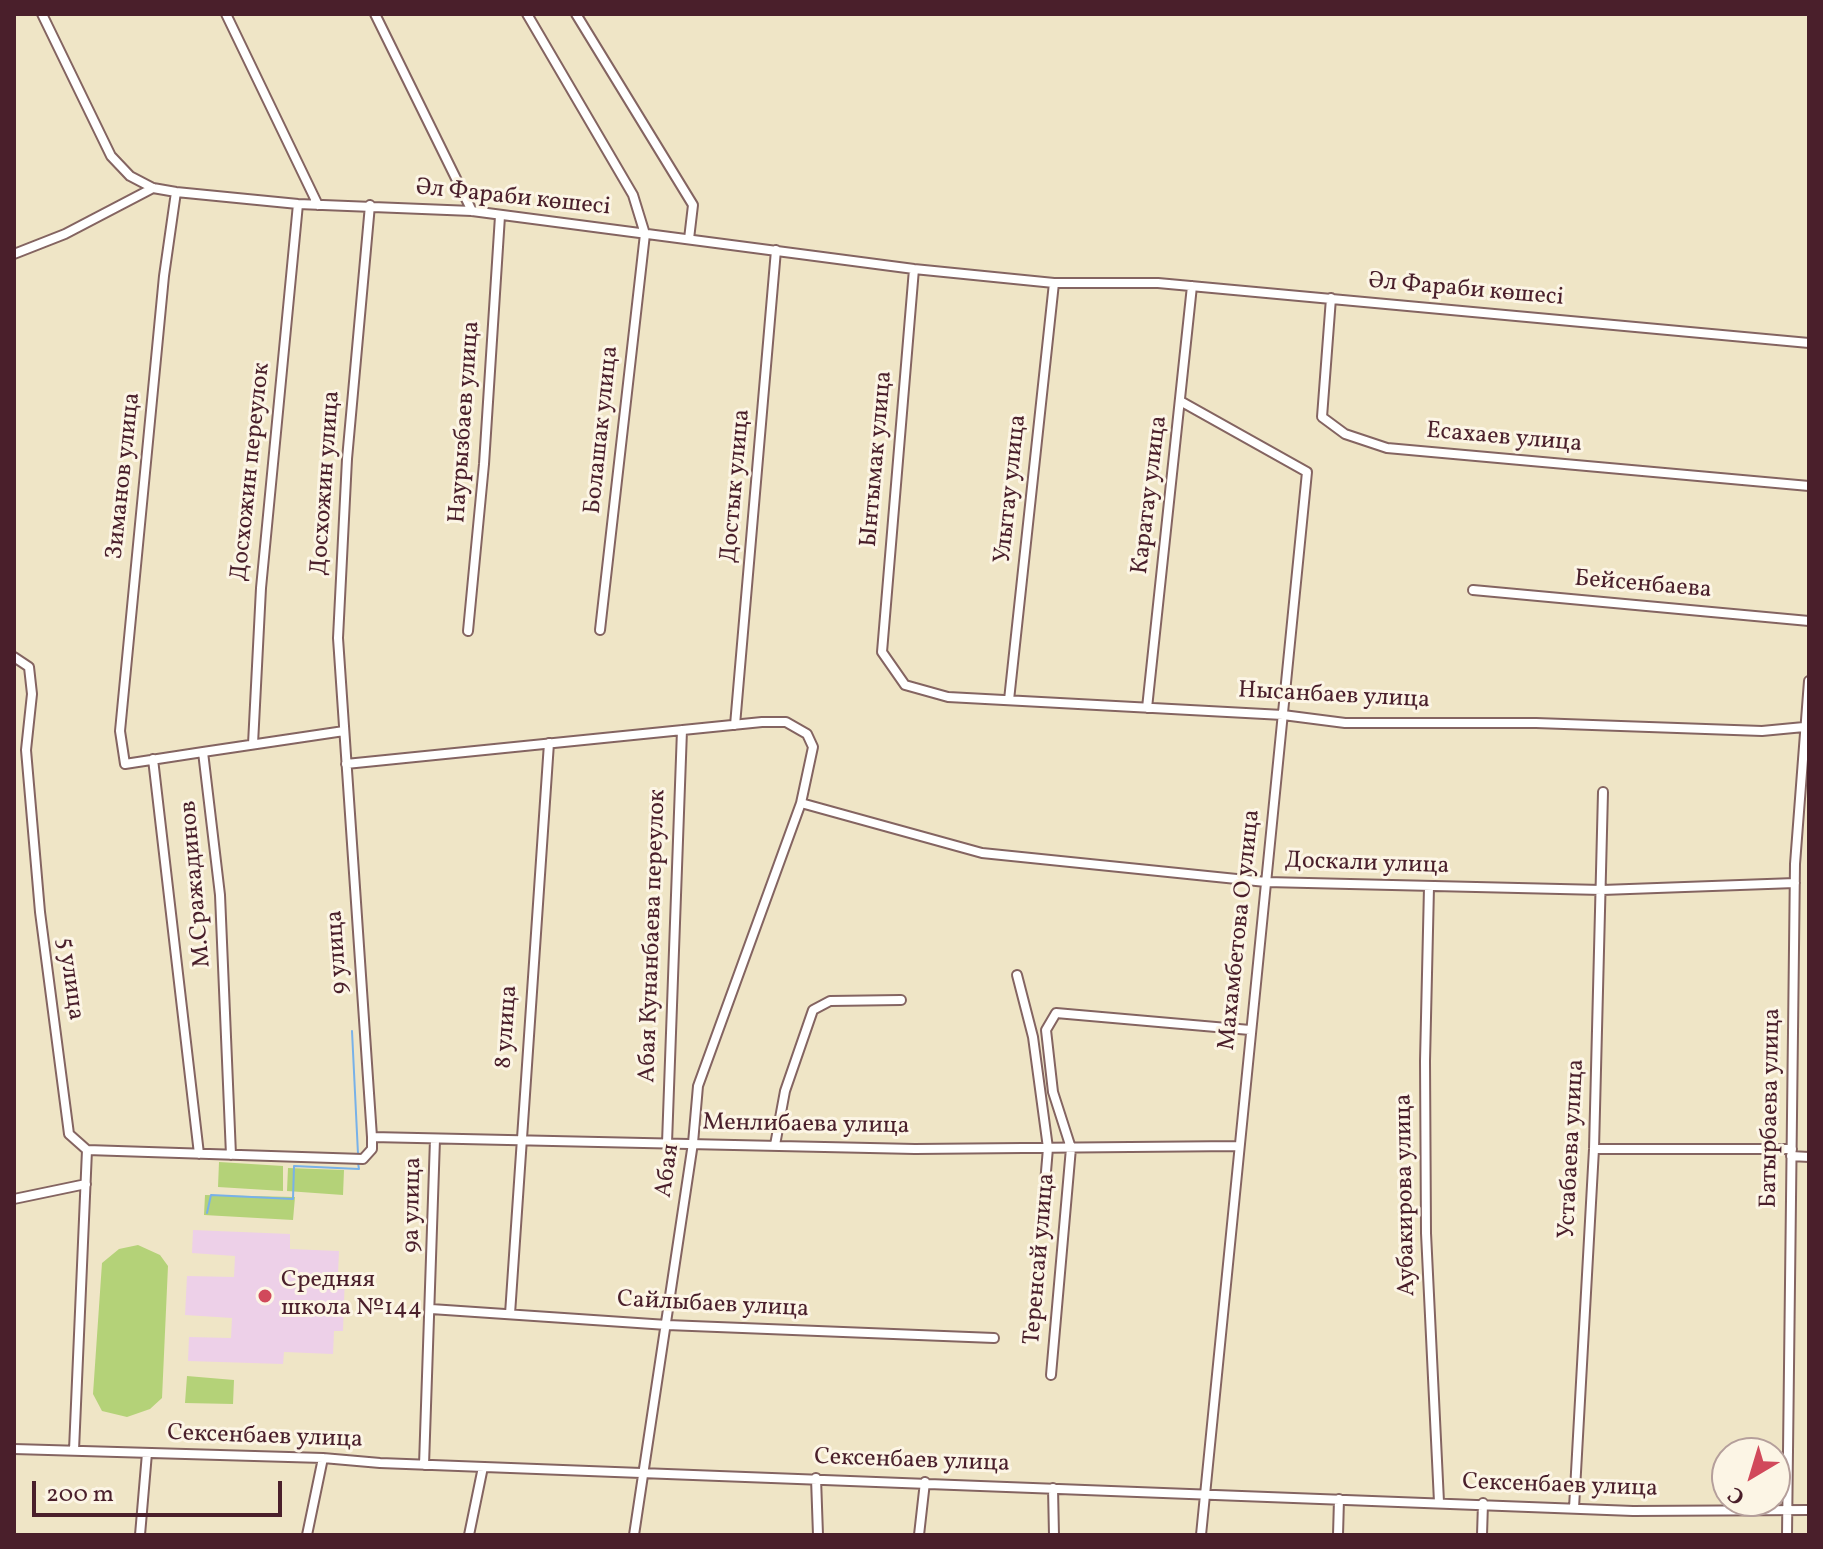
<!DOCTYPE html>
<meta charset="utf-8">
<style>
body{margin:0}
#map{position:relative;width:1823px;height:1549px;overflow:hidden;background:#efe5c6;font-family:Vollkorn,serif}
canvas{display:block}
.frame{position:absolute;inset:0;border:16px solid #4a1f2b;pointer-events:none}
.north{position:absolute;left:1711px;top:1437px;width:80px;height:80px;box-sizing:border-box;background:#fcf5e5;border:2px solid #b59f9b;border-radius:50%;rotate:218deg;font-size:22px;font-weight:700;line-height:32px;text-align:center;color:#4a1f2b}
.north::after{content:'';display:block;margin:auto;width:28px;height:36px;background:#d1495b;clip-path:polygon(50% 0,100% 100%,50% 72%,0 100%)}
.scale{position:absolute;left:32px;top:1481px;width:250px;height:36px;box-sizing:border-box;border:4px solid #4a1f2b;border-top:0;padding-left:10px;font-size:24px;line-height:28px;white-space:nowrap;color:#4a1f2b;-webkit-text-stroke:6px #fcf5e5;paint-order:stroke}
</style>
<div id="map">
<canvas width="1823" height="1549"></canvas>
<div class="frame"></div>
<div class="north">С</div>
<div class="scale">200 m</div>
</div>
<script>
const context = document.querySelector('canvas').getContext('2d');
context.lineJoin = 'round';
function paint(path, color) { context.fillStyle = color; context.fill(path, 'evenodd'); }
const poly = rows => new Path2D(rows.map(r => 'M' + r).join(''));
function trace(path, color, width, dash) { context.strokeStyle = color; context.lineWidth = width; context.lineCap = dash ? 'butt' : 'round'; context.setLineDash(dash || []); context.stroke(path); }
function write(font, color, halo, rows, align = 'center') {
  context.font = font + ' Vollkorn,serif'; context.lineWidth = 6; context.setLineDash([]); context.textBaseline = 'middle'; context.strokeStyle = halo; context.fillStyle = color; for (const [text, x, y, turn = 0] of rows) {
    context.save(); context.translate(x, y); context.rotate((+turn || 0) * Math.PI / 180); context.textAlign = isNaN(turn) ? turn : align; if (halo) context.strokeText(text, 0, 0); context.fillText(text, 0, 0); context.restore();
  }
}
paint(poly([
 [193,1230,290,1234,290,1249,339,1251,338,1274,345,1275,343,1331,334,1331,333,1354,284,1352,283,1364,188,1361,189,1337,231,1338,232,1318,185,1315,187,1276,234,1277,235,1256,192,1253]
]), '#edd0e8');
paint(poly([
 [219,1162,283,1166,283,1191,218,1187],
 [288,1168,344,1170,343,1195,287,1191],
 [205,1195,295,1197,293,1220,204,1215],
 [138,1245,160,1255,168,1266,162,1398,150,1409,127,1417,102,1411,93,1394,102,1263,119,1249],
 [187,1376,234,1380,233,1404,185,1403]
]), '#b4d278');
trace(poly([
 [352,1031,358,1154],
 [207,1213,211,1195,293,1199,294,1166,359,1169,358,1163]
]), '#78b1e8', 2);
const minor = poly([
 [42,14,111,156,130,176,153,188,176,192,298,204,472,211,914,269,1054,283,1158,283,1809,343],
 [226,14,318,205],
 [375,14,472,211],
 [527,14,633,195,645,234,600,630],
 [576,14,693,205,689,239],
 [176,192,164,276,120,731,125,764,203,752],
 [14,254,65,234,153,188],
 [914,269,882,652,905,685,948,697,1283,715,1345,723,1536,723,1762,731,1804,727],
 [1331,298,1322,417,1345,434,1387,448,1809,486],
 [1182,402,1307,472,1201,1535],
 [1473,590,1809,621],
 [468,631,484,464,500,216],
 [14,657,29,667,32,694,26,750,40,912,69,1134,87,1150,363,1159,372,1149,372,1137,338,638,347,459,370,205],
 [1009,700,1054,283],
 [1147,708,1192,286],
 [735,725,776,250],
 [253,744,261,588,298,204],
 [153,759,199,1154],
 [346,764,762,722,786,722,807,734,813,747,801,803,698,1086,693,1143,634,1535],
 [801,803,982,853,1266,882,1602,890,1795,883],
 [1429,887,1425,1061,1426,1233,1439,1502],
 [1017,975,1033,1037,1048,1148,1042,1219],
 [372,1137,915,1149,1238,1146],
 [667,1143,682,730],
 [775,1145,785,1091,813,1010,830,1001,901,1000],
 [1594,1149,1792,1149],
 [231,1155,220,895,203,752,344,731],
 [1791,1156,1809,1157],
 [14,1199,86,1184],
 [431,1309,667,1325,994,1338],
 [510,1314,549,743],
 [1051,1375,1071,1148,1053,1092,1046,1030,1056,1013,1250,1030],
 [14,1449,323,1458,380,1463,1633,1511,1809,1510],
 [74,1450,87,1150],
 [424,1465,435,1139],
 [816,1478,818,1535],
 [1053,1488,1054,1535],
 [1574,1508,1594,1149,1603,792],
 [140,1535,147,1453],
 [307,1535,323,1458],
 [469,1535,483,1467],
 [919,1535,925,1482],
 [1338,1535,1339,1499],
 [1482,1535,1483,1503],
 [1787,1535,1795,864,1809,681]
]);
trace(minor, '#846461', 12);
trace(minor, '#fff', 8);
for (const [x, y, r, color] of [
 [265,1296,8,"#d1495b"]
]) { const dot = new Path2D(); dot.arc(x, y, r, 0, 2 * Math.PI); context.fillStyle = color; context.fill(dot); trace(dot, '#fcf5e5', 3); }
write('24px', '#4a1f2b', '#fcf5e5', [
 ["Әл Фараби көшесі",513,199,6],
 ["Әл Фараби көшесі",1466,291,5],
 ["Наурызбаев улица",466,422,-86],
 ["Болашак улица",603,430,-84],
 ["Есахаев улица",1504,439,5],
 ["Ынтымак улица",878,459,-85],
 ["Досхожин переулок",252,472,-84],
 ["Зиманов улица",125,476,-84],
 ["Досхожин улица",327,483,-86],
 ["Достык улица",737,486,-85],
 ["Улытау улица",1012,489,-84],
 ["Каратау улица",1151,495,-83],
 ["Бейсенбаева",1643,586,5],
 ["Нысанбаев улица",1334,697,3],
 ["Доскали улица",1367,865,2],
 ["М.Сражадинов",197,884,-95],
 ["Махамбетова О улица",1241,930,-84],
 ["Абая Кунанбаева переулок",654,936,-88],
 ["9 улица",339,952,-94],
 ["5 улица",69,979,82],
 ["8 улица",508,1027,-86],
 ["Батырбаева улица",1772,1108,-89],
 ["Менлибаева улица",806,1126,1],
 ["Устабаева улица",1573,1149,-87],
 ["Абая",669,1171,-82],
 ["Аубакирова улица",1407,1195,-91],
 ["9а улица",414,1205,-89],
 ["Теренсай улица",1041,1259,-85],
 ["Сайлыбаев улица",713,1306,3],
 ["Сексенбаев улица",265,1438,2],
 ["Сексенбаев улица",912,1462,2],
 ["Сексенбаев улица",1560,1487,2]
]);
write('24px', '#4a1f2b', '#fcf5e5', [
 ["Средняя",281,1282],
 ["школа №144",281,1310]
], 'left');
</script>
